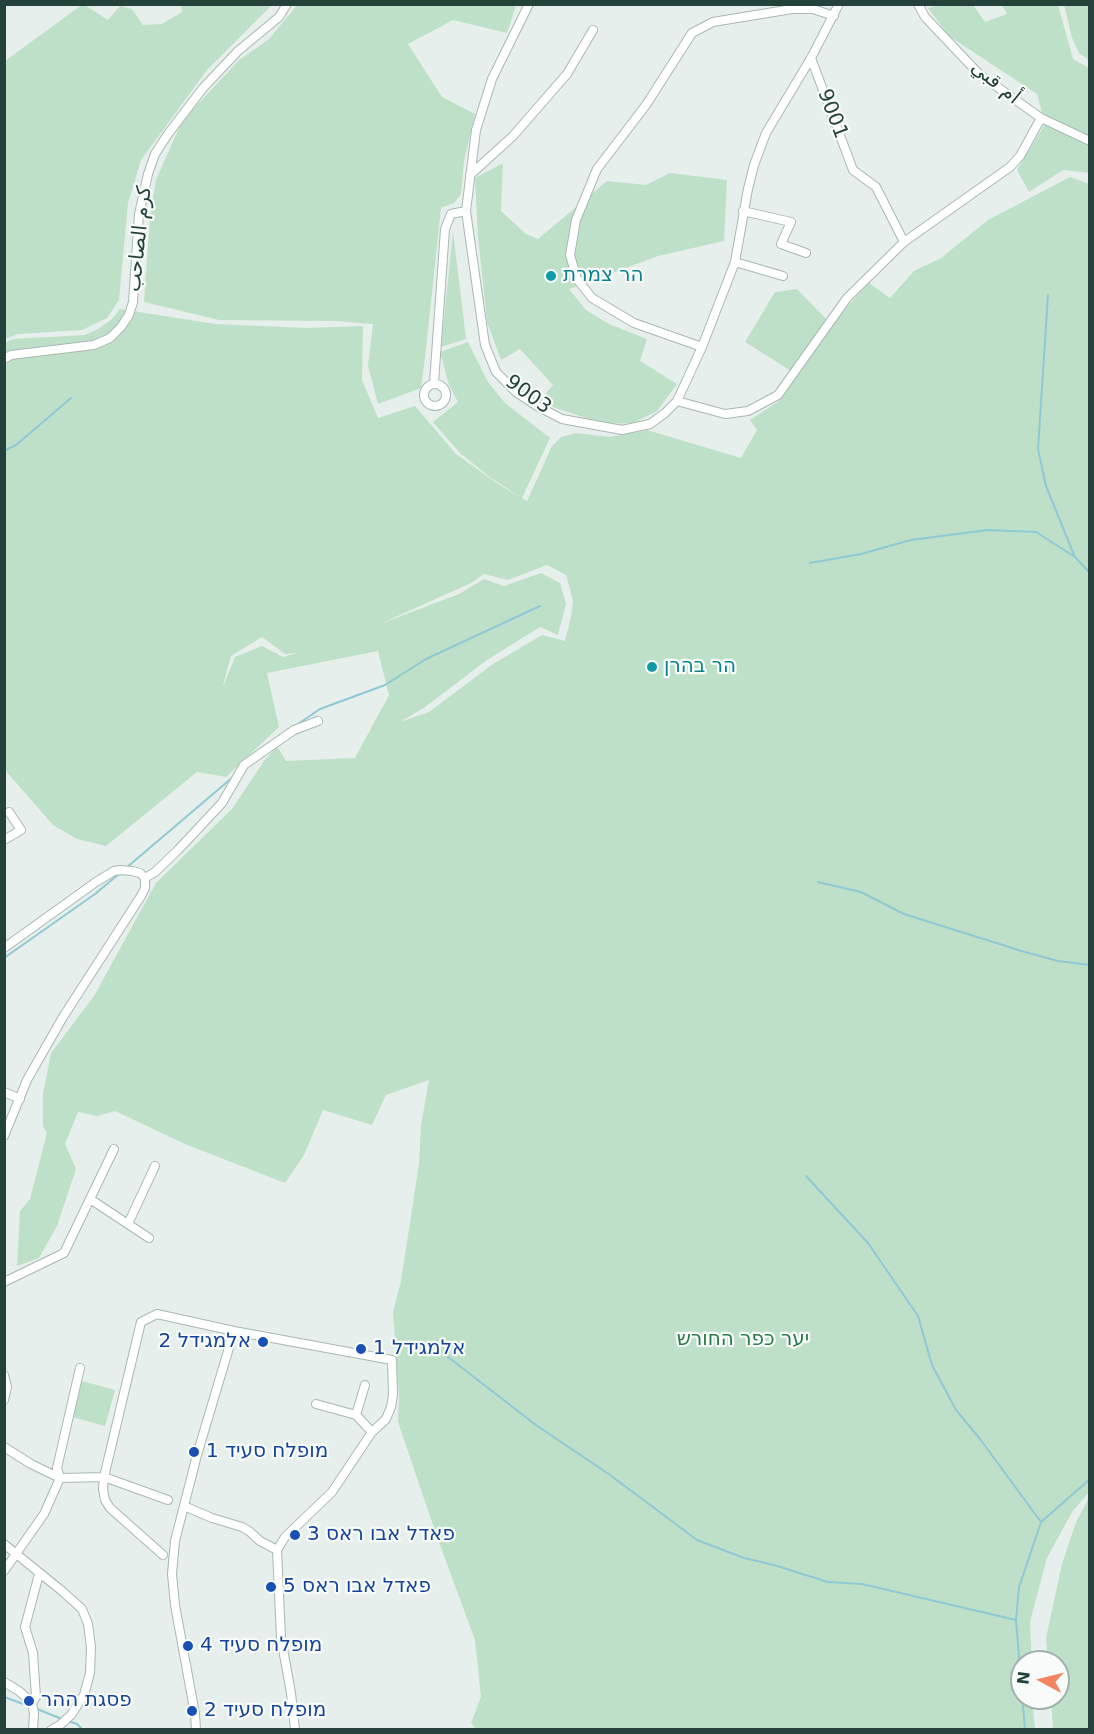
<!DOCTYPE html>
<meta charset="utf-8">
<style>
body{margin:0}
#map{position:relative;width:1094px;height:1734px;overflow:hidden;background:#e6efeb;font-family:"DejaVu Sans",sans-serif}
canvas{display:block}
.frame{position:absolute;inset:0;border:6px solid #24423a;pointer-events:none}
.north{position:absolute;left:1010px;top:1650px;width:60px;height:60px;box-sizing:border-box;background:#f7fbf9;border:2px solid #a3b1ad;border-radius:50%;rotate:277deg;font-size:16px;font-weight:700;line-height:24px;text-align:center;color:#24423a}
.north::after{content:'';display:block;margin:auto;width:21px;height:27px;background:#f4845f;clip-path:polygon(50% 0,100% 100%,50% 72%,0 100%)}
</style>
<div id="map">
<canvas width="1094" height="1734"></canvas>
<div class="frame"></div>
<div class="north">N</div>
</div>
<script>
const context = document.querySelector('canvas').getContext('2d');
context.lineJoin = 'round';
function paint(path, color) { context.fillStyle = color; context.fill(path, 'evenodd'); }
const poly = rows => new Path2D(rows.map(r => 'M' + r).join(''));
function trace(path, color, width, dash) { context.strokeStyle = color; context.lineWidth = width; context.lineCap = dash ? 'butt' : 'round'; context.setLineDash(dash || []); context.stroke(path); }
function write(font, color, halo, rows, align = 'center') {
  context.font = font + ' "DejaVu Sans",Vazirmatn,Heebo,sans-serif'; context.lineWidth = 4.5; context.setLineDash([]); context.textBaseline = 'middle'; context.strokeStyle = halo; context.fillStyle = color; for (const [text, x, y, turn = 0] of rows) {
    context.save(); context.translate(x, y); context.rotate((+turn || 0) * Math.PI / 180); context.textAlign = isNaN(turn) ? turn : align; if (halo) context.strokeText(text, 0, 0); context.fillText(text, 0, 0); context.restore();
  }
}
paint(poly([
 [83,4,108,20,120,6,132,9,143,25,162,24,182,12,181,5,272,5,207,70,141,160,128,203,119,300,107,318,82,330,18,334,5,339,5,61],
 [297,5,516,5,507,33,453,20,408,44,442,97,475,114,464,161,461,194,454,203,441,208,426,349,421,388,378,404,368,366,373,324,335,321,219,320,144,302,150,217,156,180,182,121,239,60,269,39],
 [941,5,973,5,985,22,1007,14,1002,5,1058,5,1073,59,1089,68,1089,173,1063,170,1029,192,1017,170,1045,124,1037,94,949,36,928,8],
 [1064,5,1089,5,1089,60,1079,53,1072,38],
 [503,163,501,211,526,234,538,239,607,181,646,185,670,173,727,180,724,241,658,256,569,289,586,310,609,324,647,339,640,361,677,384,657,411,633,423,604,424,538,402,553,385,520,349,501,360,487,322,478,236,475,178],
 [1070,177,1089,184,1090,1491,1072,1512,1047,1558,1032,1614,1030,1625,1032,1662,1022,1662,1022,1698,1032,1698,1035,1729,476,1729,471,1723,481,1697,475,1640,436,1534,398,1422,399,1396,393,1312,401,1281,419,1164,421,1125,429,1080,386,1095,372,1125,323,1110,304,1155,285,1183,185,1144,115,1111,97,1116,78,1112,65,1144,76,1169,57,1226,39,1258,17,1266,20,1211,30,1199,47,1133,43,1126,43,1094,51,1053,94,996,156,883,232,809,264,761,277,746,286,761,355,758,389,695,378,651,267,673,279,727,226,777,197,772,106,846,77,839,53,825,5,770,4,343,13,339,85,335,98,329,111,320,120,309,215,324,307,328,363,326,362,380,378,418,415,406,456,454,501,486,520,497,491,478,460,453,433,422,458,402,449,385,440,352,468,342,488,382,505,403,550,438,522,498,527,501,552,446,561,437,576,433,610,437,647,430,741,458,757,430,750,420,779,401,796,374,745,342,775,292,797,289,831,324,869,283,890,298,914,271,941,258,988,220],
 [547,565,566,575,570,589,573,602,571,617,565,641,542,635,493,664,429,712,400,722,425,707,487,660,540,627,558,635,566,604,560,583,541,573,504,586,484,579,459,594,380,624,471,583,484,574,508,580],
 [262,637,285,654,297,653,283,657,262,646,235,657,222,689,231,656],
 [453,231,466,339,441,347],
 [82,1381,115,1390,105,1426,72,1417],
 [1089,1498,1089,1729,1053,1729,1051,1698,1058,1698,1058,1662,1048,1662,1046,1638,1062,1564,1076,1522]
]), '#bfe0c8');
trace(poly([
 [1048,295,1038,449,1046,486,1074,555],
 [4,451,16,445,71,398],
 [810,563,861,554,911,540,988,530,1036,532,1075,557,1090,573],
 [298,724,320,709,385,685,426,659,540,606],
 [126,868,233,777],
 [818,882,861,892,904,914,1025,952,1058,961,1090,965],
 [4,958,95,894,119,874],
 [806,1176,868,1243,918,1316,932,1365,956,1410,980,1439,1041,1522],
 [448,1357,536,1425,610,1475,697,1540,744,1558,774,1565,828,1582,862,1584,1016,1620],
 [4,1697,29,1706],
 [37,1709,62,1719],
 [68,1721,77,1724,83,1730],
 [1025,1730,1016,1620,1019,1587,1041,1522,1090,1479]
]), '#8ec9d4', 2);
const minor = poly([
 [529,4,492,79,476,130,466,211,485,345,496,372,516,392,537,406,562,419,622,430,650,424,665,413,677,401,702,347,735,262,748,189,754,165,766,133,811,58,839,4],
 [918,4,925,17,979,74,1041,118,1090,141],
 [811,58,853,170,876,187,904,242],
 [470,175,513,136,567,74,593,30],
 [743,211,791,222,781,244,806,253],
 [735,262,783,276],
 [702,347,634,323,592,298,577,279,570,255,576,220,597,169,646,105,692,33,713,22,792,9,813,9,834,16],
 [4,359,11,355,94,345,110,338,121,327,129,315,133,302,139,214,148,174,155,154,168,134,203,88,238,51,279,17,287,4],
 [434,383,445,229,451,214,466,211],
 '424 395a11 11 0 1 1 22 0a11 11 0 1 1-22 0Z',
 [677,401,725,414,748,411,778,395,847,298,904,242,1010,167,1020,156,1041,118],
 [4,840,21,830,9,812],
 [145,878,155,872,178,850,222,803,244,765,294,730,318,721],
 [4,948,96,882,114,871,121,870,132,871,140,873,145,878,145,888,141,896,63,1017,27,1080,4,1136],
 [4,1092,20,1099],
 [90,1199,149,1238],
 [128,1224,155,1166],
 [4,1282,64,1253,114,1149],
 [4,1375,7,1387,4,1400],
 [316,1404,356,1415,372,1432],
 [356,1415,365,1385],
 [4,1447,31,1464,60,1478,104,1477,168,1500],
 [184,1506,212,1518,242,1527,249,1531,260,1541,277,1550],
 [4,1544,62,1591,82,1609,88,1624,91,1647,90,1673,84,1695,71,1715,60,1725,51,1730],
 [163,1555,110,1508,105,1500,103,1489,104,1477,141,1322,157,1314,234,1331,392,1360,393,1395,391,1407,386,1419,372,1432,332,1492,285,1537,277,1550,281,1638,291,1693,295,1730],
 [4,1571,44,1514,60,1478,57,1468,80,1368],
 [4,1682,19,1691,32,1703,34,1713,33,1730],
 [32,1703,36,1697,33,1653,25,1627,39,1574],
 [196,1730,195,1714,175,1605,172,1574,175,1541,197,1455,234,1331]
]);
trace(minor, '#a8b8b2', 10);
trace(minor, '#fff', 8);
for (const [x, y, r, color] of [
 [551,276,6,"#0f9aa8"],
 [652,667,6,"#0f9aa8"],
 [263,1342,6,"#1a4fb4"],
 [361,1349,6,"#1a4fb4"],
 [194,1452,6,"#1a4fb4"],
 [295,1535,6,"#1a4fb4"],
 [271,1587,6,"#1a4fb4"],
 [188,1646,6,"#1a4fb4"],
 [29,1701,6,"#1a4fb4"],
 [192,1711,6,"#1a4fb4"]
]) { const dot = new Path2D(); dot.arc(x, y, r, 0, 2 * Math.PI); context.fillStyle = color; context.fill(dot); trace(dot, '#f7fbf9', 2); }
write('20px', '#24423a', '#f7fbf9', [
 ["أم قبي",995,83,39],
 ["9001",832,114,69],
 ["كرم الصاحب",140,239,-84],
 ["9003",528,395,36]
]);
write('20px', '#0d838f', '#f7fbf9', [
 ["הר צמרת",563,276],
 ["הר בהרן",664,667]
], 'left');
write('20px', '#2d7a4b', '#f7fbf9', [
 ["יער כפר החורש",743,1340]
]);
write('20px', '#164399', '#f7fbf9', [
 ["אלמגידל 2",251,1342,"right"],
 ["אלמגידל 1",373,1349],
 ["מופלח סעיד 1",206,1452],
 ["פאדל אבו ראס 3",307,1535],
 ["פאדל אבו ראס 5",283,1587],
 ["מופלח סעיד 4",200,1646],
 ["פסגת ההר",41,1701],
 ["מופלח סעיד 2",204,1711]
], 'left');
</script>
